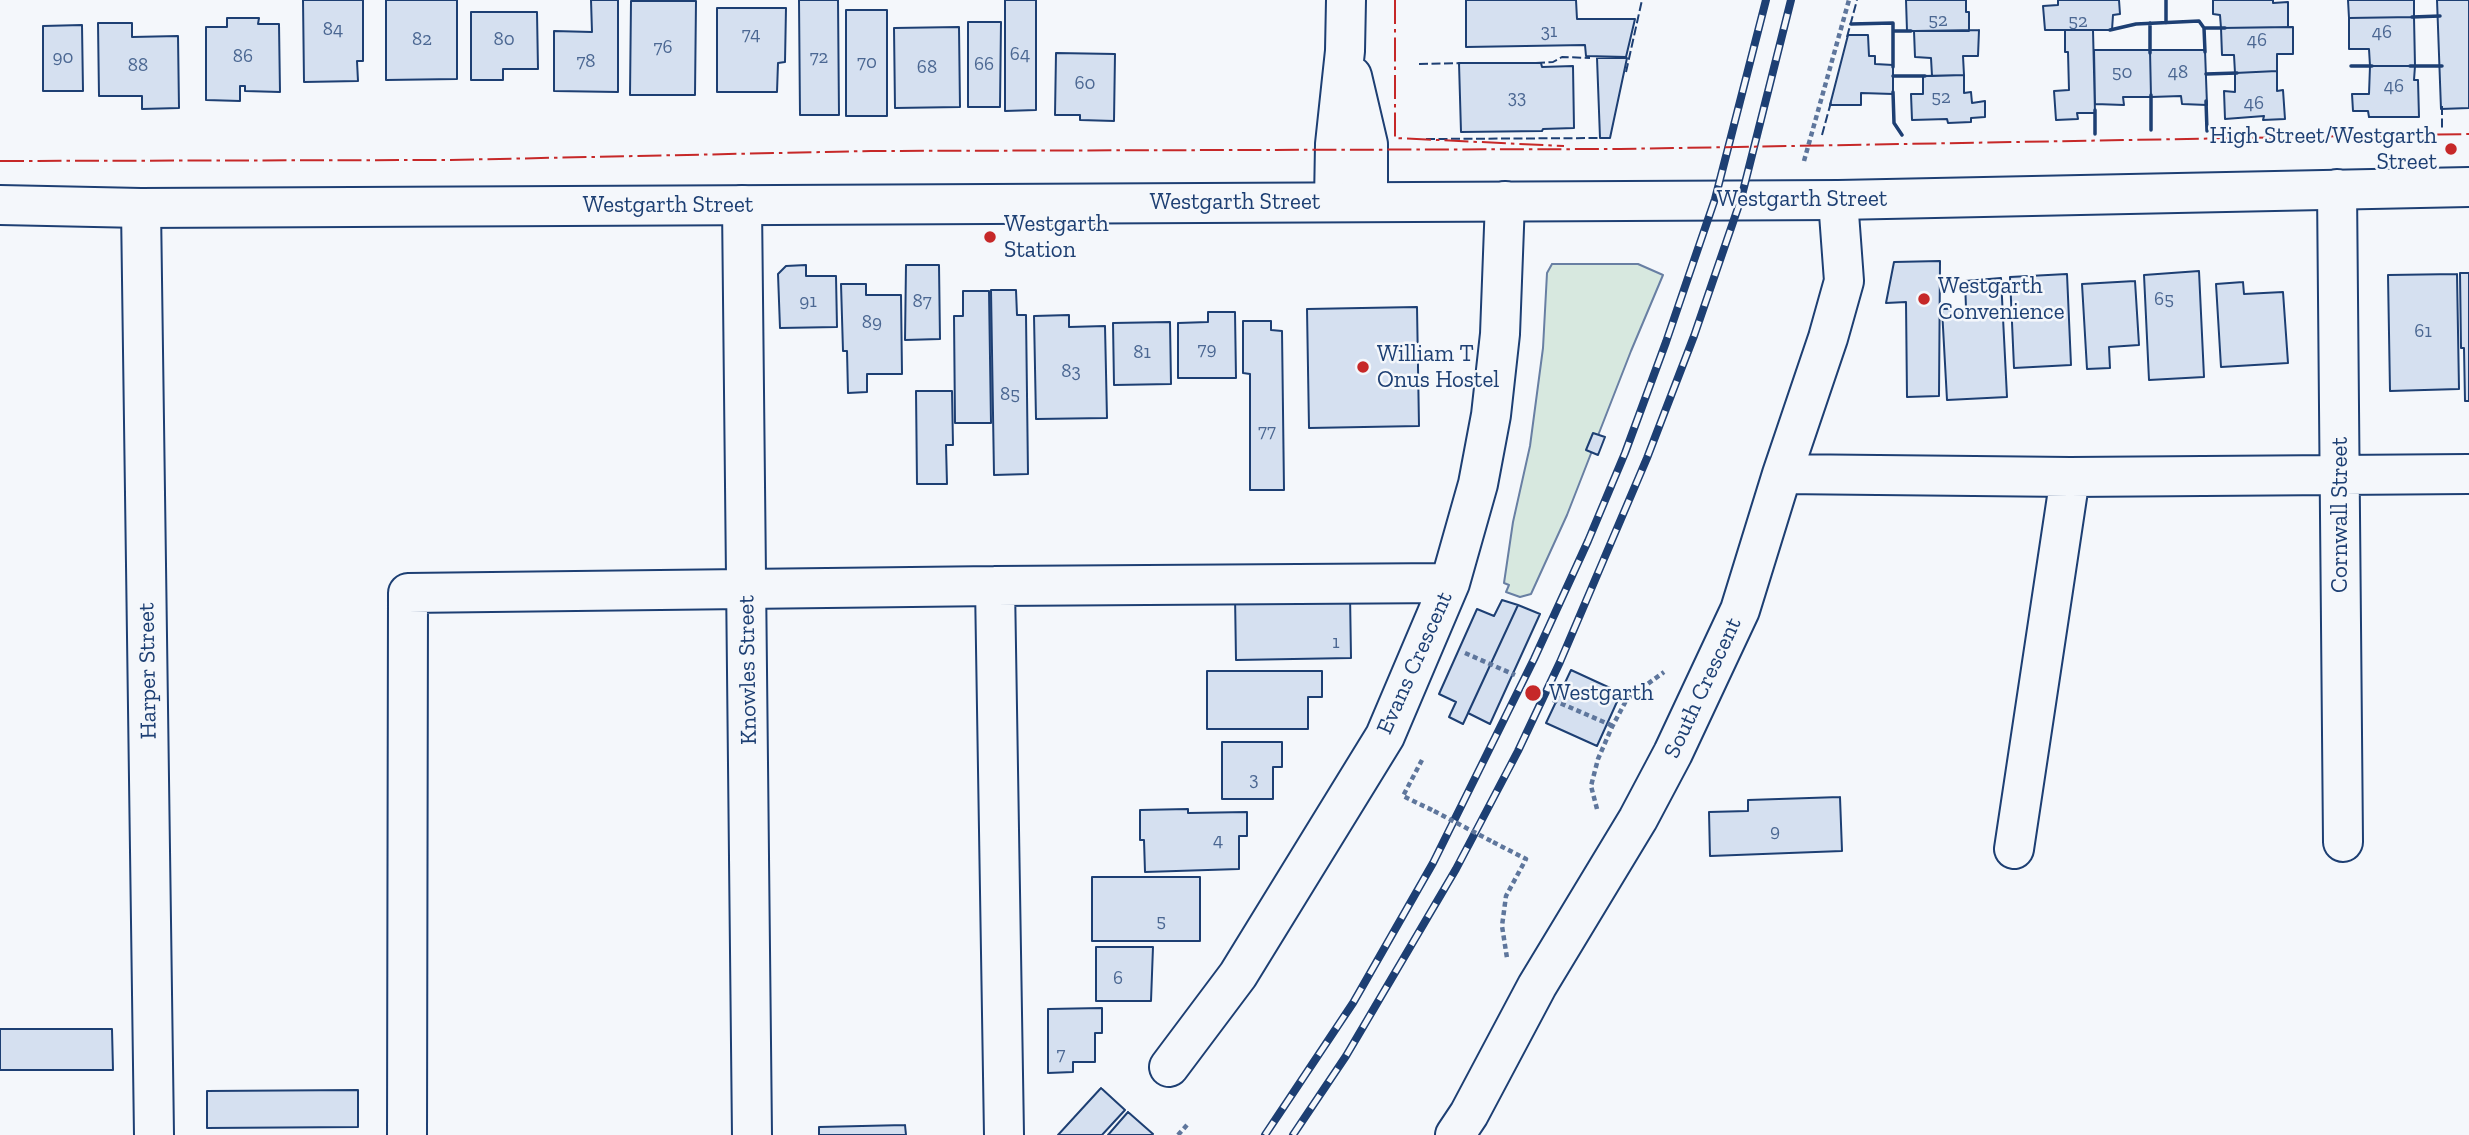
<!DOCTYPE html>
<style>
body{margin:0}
canvas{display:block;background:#f4f7fb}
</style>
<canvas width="2469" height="1135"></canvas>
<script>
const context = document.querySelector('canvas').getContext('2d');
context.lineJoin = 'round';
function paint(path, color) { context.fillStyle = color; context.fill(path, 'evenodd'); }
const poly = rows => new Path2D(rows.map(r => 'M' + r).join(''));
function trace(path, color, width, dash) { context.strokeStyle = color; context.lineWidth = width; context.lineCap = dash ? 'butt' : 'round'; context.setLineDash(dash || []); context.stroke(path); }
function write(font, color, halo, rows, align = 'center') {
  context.font = font + ' "Zilla Slab",serif'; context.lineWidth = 5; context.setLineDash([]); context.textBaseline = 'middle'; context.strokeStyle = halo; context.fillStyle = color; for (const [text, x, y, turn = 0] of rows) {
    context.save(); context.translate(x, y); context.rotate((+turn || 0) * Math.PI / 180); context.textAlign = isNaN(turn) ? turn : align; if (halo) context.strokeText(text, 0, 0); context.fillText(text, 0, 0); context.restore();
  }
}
const green = poly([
 [1552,264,1638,264,1663,275,1631,351,1567,515,1531,594,1520,597,1506,592,1509,585,1504,583,1513,522,1530,446,1543,348,1547,273,1552,264]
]);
paint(green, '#d7e8df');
trace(green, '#687fa3', 2);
const building = poly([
 [303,0,363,0,363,61,357,61,358,81,304,82,303,0],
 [386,0,457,0,457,79,386,80,386,0],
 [591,0,618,0,618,92,554,91,554,31,592,32,591,0],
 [799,0,838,0,839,115,800,115,799,0],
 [1005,0,1036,0,1036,110,1005,111,1005,0],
 [1466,0,1576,0,1577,19,1635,19,1626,57,1586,56,1585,45,1466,47,1466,0],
 [1906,0,1966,0,1966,12,1969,12,1969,31,1907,31,1906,0],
 [2058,0,2119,0,2120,14,2113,15,2112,30,2045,30,2043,6,2058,5,2058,0],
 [2213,0,2273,0,2273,3,2288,2,2288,27,2221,28,2220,15,2213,14,2213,0],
 [2348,0,2414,0,2414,17,2349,18,2348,0],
 [2437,0,2469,0,2469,108,2441,109,2437,0],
 [631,1,696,1,695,95,630,95,631,1],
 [717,8,786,8,785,62,778,63,777,92,717,92,717,8],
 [846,10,887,10,887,116,846,116,846,10],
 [471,12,537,12,538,69,503,69,503,80,471,80,471,12],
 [2414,17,2415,66,2370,66,2369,49,2349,49,2349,18,2414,17],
 [227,18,259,18,258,24,279,24,280,92,245,91,245,86,240,86,240,101,206,100,206,27,227,27,227,18],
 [968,22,1001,22,1000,107,968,107,968,22],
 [98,23,132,23,132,37,178,36,179,108,142,109,142,96,99,96,98,23],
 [82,25,83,91,43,91,43,26,82,25],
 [959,27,960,107,895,108,894,28,959,27],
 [2293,27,2293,54,2277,54,2277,71,2235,73,2234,55,2222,55,2221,28,2293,27],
 [1979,30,1978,56,1963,56,1964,75,1932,76,1931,58,1915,57,1914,31,1979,30],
 [2065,30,2093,30,2095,113,2077,113,2078,119,2056,120,2054,91,2069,90,2068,52,2065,52,2065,30],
 [1848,35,1868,35,1869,56,1875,56,1875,64,1893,65,1893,94,1861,93,1861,105,1830,105,1848,35],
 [2094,50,2150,50,2151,97,2123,97,2124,105,2095,104,2094,50],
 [2150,50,2205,50,2207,105,2182,104,2181,96,2151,97,2150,50],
 [1056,53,1115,54,1114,121,1080,120,1080,115,1055,115,1056,53],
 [1597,58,1627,58,1610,138,1600,138,1597,58],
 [1459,63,1541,63,1542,67,1573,66,1574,128,1543,129,1542,131,1461,132,1459,63],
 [2370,66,2415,66,2414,80,2418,80,2419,117,2369,117,2368,111,2353,111,2352,94,2369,94,2370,66],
 [2277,71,2277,91,2283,90,2285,119,2263,120,2264,116,2225,119,2224,91,2235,92,2235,73,2277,71],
 [1964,75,1964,93,1971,92,1972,103,1985,101,1985,117,1971,118,1971,122,1948,123,1947,119,1912,120,1911,94,1923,94,1923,76,1964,75],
 [1940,261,1939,396,1907,397,1906,302,1886,303,1894,262,1940,261],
 [806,265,806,276,836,276,837,327,780,328,778,274,786,266,806,265],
 [906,265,939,265,940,339,905,340,906,265],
 [2199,271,2204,377,2149,380,2144,275,2199,271],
 [2460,273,2469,273,2469,401,2465,401,2464,348,2461,348,2460,273],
 [2067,274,2071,365,2014,368,2010,277,2067,274],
 [2457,274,2459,389,2390,391,2388,275,2457,274],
 [2001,278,2007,397,1947,400,1942,309,1966,308,1965,281,2001,278],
 [2135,281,2139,345,2109,347,2110,368,2087,369,2082,284,2135,281],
 [2243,282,2244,294,2283,292,2288,363,2221,367,2216,284,2243,282],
 [841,284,866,284,866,295,901,295,902,374,867,374,867,392,848,393,847,351,843,351,841,284],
 [991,290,1016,290,1017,315,1026,315,1028,474,994,475,991,290],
 [963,291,989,291,991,423,955,423,954,316,963,316,963,291],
 [1417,307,1419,426,1309,428,1307,309,1417,307],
 [1208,312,1235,312,1236,378,1178,378,1178,323,1208,322,1208,312],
 [1069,315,1069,327,1105,326,1107,418,1036,419,1034,316,1069,315],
 [1243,321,1271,321,1271,330,1282,331,1284,490,1250,490,1250,374,1243,373,1243,321],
 [1170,322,1171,384,1114,385,1113,323,1170,322],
 [916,391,952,391,953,445,946,445,947,484,917,484,916,391],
 [1593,433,1605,437,1598,455,1586,450,1593,433],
 [1350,594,1351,658,1236,660,1235,595,1350,594],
 [1502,600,1518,605,1463,724,1449,717,1456,702,1439,694,1477,609,1494,616,1502,600],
 [1518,605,1540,614,1490,724,1468,713,1518,605],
 [1571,670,1621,693,1597,746,1546,723,1571,670],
 [1207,671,1322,671,1322,697,1308,697,1308,729,1207,729,1207,671],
 [1222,742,1282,742,1282,767,1273,767,1273,799,1222,799,1222,742],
 [1840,797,1842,851,1710,856,1709,812,1748,811,1748,800,1840,797],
 [1188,809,1188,813,1247,812,1247,836,1239,836,1239,869,1145,872,1144,840,1140,840,1140,810,1188,809],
 [1092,877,1200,877,1200,941,1092,941,1092,877],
 [1096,947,1153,947,1151,1001,1096,1001,1096,947],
 [1102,1008,1102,1033,1095,1033,1095,1062,1073,1062,1073,1072,1048,1073,1048,1009,1102,1008],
 [0,1029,112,1029,113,1070,0,1070,0,1029],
 [1101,1088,1125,1110,1102,1135,1058,1135,1101,1088],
 [358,1090,358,1127,207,1128,207,1091,358,1090],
 [1128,1112,1153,1134,1152,1135,1108,1135,1128,1112],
 [905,1125,906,1135,819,1135,819,1127,905,1125]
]);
paint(building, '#d5e0f0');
trace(building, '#1d3f73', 2);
const minor = poly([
 [1352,76,1368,144,1368,202],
 [2337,189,2343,842],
 [1334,202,1335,144,1345,51,1346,0],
 [742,205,752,1135],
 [141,208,154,1135],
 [1782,474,2070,477,2469,474],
 [995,586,1004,1135],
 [2014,849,2070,477],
 [1169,1067,1238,975,1385,736,1450,583,1478,484,1491,415,1500,334,1505,201],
 [407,1135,408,593,995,586,1450,583],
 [1455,1135,1469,1114,1537,986,1638,819,1673,753,1740,610,1782,474,1828,338,1844,281,1838,200]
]);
const major = poly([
 [0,205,141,208,1838,200,2469,187]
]);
trace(minor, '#1d3f73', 42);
trace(major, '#1d3f73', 42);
trace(poly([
 [1804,161,1849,0],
 [1465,653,1515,675],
 [1553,700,1613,726],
 [1422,760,1403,796,1434,811],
 [1597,809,1591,786,1598,759,1612,727,1627,699,1664,672],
 [1493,842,1526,859,1506,896,1502,926,1507,958],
 [1178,1135,1187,1125]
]), '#5e769c', 4.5, [5, 3.5]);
trace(minor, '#f4f7fb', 38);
trace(major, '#f4f7fb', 38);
const rail = poly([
 [1265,1135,1353,1003,1433,863,1534,659,1588,541,1625,453,1666,342,1715,199,1766,0],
 [1293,1135,1346,1056,1456,869,1518,751,1560,662,1647,458,1694,336,1741,199,1791,0]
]);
trace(rail, '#1d3f73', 8);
trace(rail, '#f4f7fb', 5, [16]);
trace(poly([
 [1434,811,1493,842]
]), '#5e769c', 4.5, [5, 3.5]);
trace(poly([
 [1847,37,1857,0],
 [1536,63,1553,62,1562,57,1590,58],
 [1419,64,1462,63],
 [1626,72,1642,0],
 [2442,106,2442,130],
 [1822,135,1831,102],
 [1426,139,1605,138]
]), '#1d3f73', 2, [9, 3.5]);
trace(poly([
 [2166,0,2166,23],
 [2412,17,2440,16],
 [2150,23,2150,53],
 [1851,24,1893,23,1893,67],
 [2204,28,2205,52],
 [2110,30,2136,24,2199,21,2204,28,2225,28],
 [1893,31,1911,31],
 [2351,66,2372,66],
 [2410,66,2442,66],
 [2206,74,2237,73],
 [1893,76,1925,76],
 [1893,92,1894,123,1902,135],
 [2151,95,2151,130],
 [2206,101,2207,131],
 [2095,110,2095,134]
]), '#1d3f73', 3.5);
trace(poly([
 [1395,0,1395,138,1564,146],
 [0,161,449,160,871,151,1620,149,2469,134]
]), '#c62828', 2, [24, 5, 3.5, 5]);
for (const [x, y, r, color] of [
 [2451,149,7,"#c62828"],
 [990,237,7,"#c62828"],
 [1924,299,7,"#c62828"],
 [1363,367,7,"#c62828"],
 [1533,693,9,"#c62828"]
]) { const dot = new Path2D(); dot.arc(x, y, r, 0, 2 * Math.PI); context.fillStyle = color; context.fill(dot); trace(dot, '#f4f7fb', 2.5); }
write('19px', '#4b6792', null, [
 ["52",1938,21],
 ["52",2078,22],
 ["84",333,30],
 ["31",1549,32],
 ["46",2382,33],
 ["74",751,35],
 ["82",422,40],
 ["80",504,40],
 ["46",2257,41],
 ["76",663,48],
 ["64",1020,55],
 ["86",243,57],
 ["90",63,58],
 ["72",819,58],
 ["78",586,62],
 ["70",867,63],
 ["66",984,65],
 ["88",138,66],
 ["68",927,68],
 ["50",2122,73],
 ["48",2178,73],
 ["60",1085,84],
 ["46",2394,87],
 ["33",1517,98],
 ["52",1941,98],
 ["46",2254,104],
 ["65",2164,300],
 ["91",808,302],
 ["87",922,302],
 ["89",872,323],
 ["61",2423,332],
 ["79",1207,350],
 ["81",1142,353],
 ["83",1071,372],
 ["85",1010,395],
 ["77",1267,432],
 ["1",1336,643],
 ["3",1254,780],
 ["9",1775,832],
 ["4",1218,841],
 ["5",1161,922],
 ["6",1118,979],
 ["7",1061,1055]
]);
write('23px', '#1d3f73', '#f4f7fb', [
 ["High Street/Westgarth",2437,136,"right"],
 ["Street",2437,162,"right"],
 ["Westgarth",1004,224],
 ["Station",1004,250],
 ["Westgarth",1938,286],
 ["Convenience",1938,312],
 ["William T",1377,354],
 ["Onus Hostel",1377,380],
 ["Westgarth",1549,693]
], 'left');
write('23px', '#1d3f73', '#f4f7fb', [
 ["Westgarth Street",1802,199],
 ["Westgarth Street",1235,202],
 ["Westgarth Street",668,205],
 ["Cornwall Street",2340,515,-90],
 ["Evans Crescent",1415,663,-66],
 ["Knowles Street",748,670,-91],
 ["Harper Street",148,671,-91],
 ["South Crescent",1703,688,-65]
]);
</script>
